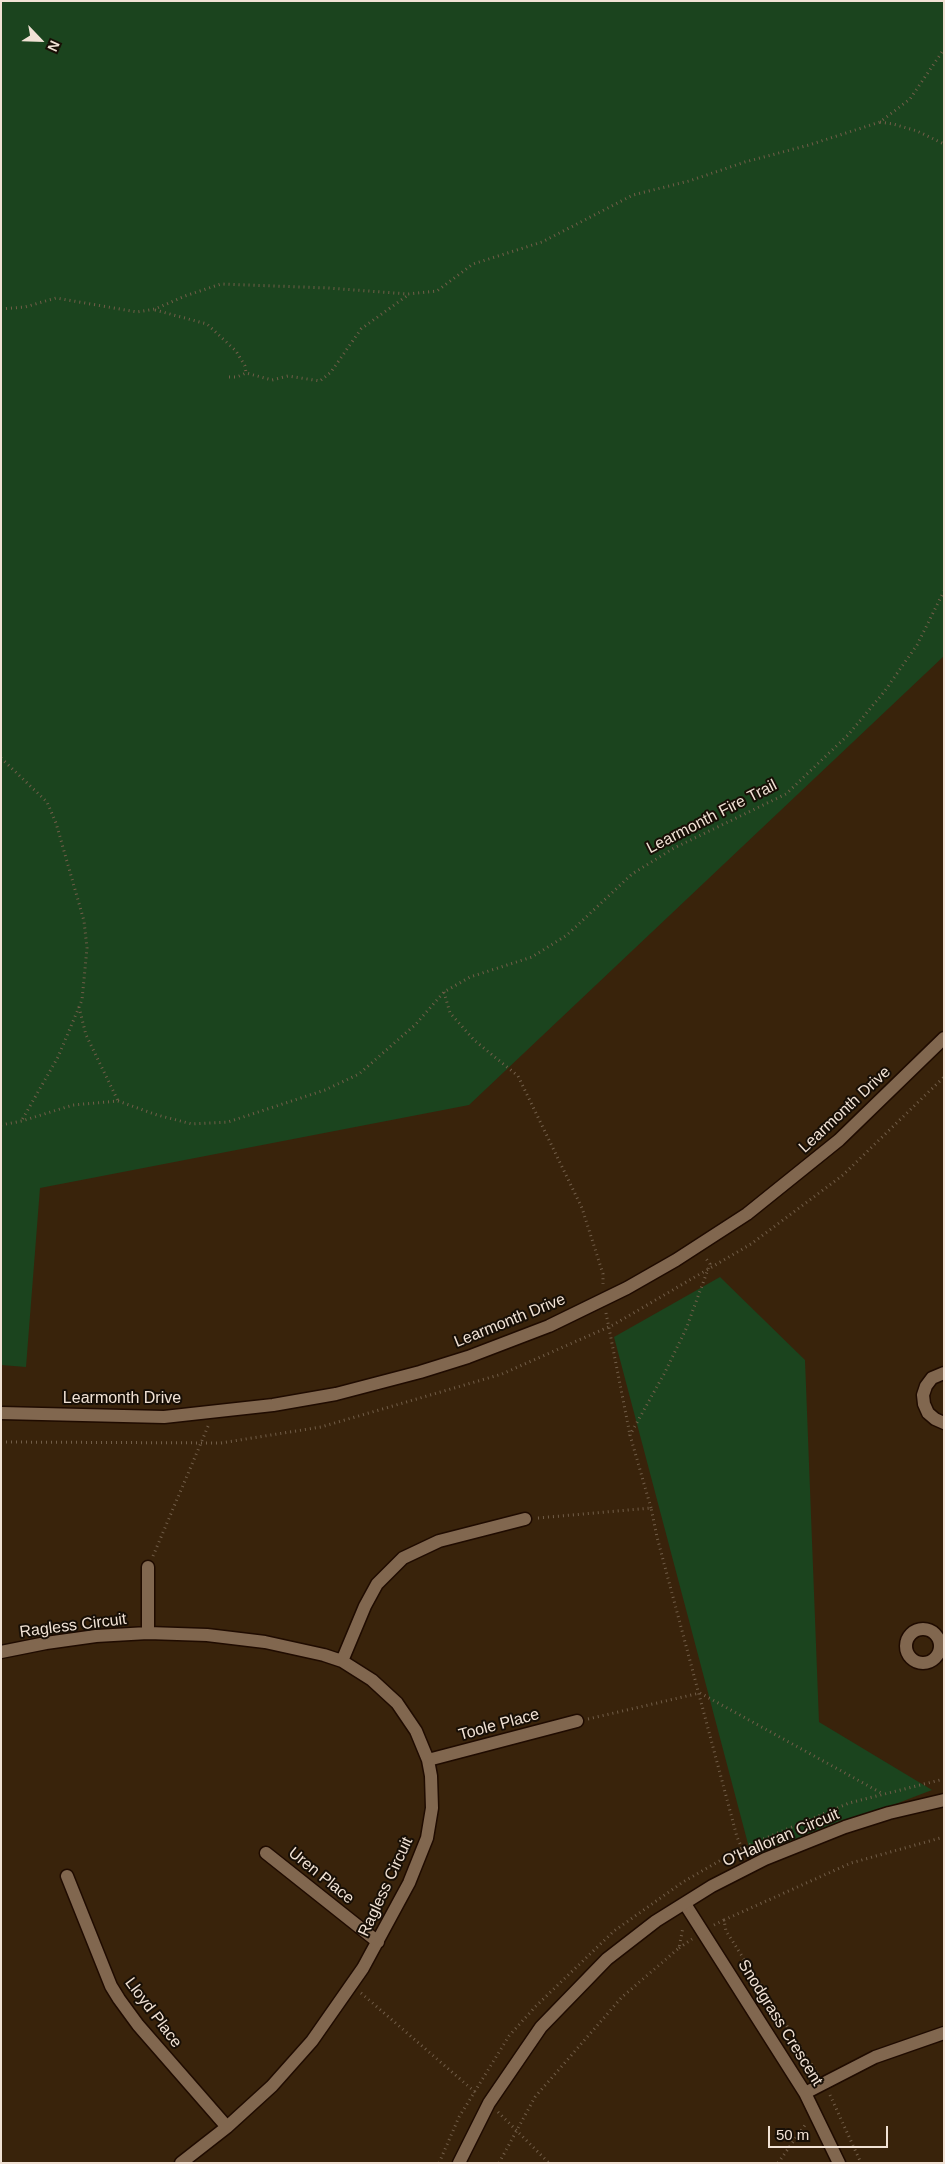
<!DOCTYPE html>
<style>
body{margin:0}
#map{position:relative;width:945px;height:2164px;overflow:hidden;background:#39230b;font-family:Arial,sans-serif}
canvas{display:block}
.frame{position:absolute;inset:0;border:2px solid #f1e2d5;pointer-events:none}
.north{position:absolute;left:15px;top:15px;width:50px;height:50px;-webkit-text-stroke:4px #180f06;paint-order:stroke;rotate:114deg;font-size:14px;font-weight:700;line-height:20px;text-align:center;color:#f1e2d5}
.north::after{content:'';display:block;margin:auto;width:18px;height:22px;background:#f1e2d5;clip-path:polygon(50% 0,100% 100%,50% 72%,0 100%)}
.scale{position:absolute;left:768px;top:2126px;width:120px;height:22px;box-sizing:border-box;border:2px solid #f1e2d5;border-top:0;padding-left:6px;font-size:15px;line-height:18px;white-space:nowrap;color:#f1e2d5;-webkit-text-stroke:4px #180f06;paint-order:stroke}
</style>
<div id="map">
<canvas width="945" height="2164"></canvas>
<div class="frame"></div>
<div class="north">N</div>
<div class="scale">50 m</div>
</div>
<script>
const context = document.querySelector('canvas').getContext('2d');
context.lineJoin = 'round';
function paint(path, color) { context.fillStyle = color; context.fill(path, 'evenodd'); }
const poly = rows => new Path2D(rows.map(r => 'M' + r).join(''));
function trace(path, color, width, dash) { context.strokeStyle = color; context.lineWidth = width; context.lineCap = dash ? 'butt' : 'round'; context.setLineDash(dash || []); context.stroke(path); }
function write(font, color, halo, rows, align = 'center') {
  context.font = font + ' Arial,sans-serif'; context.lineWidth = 4; context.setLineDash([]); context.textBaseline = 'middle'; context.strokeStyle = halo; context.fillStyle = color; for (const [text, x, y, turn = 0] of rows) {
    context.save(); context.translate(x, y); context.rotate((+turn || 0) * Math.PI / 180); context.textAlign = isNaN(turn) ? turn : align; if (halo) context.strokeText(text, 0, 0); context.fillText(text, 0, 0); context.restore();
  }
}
paint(poly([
 [1,1,944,1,944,656,469,1105,40,1188,26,1367,1,1365],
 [720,1277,805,1360,819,1722,932,1790,752,1859,614,1337]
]), '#1b441e');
const street = poly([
 [944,1373,932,1378,926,1386,923,1395,924,1404,928,1413,935,1419,944,1423],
 [148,1567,148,1633],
 '906 1646a17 17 0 1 1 34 0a17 17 0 1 1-34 0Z',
 [1,1652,46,1643,96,1636,148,1633,207,1635,265,1642,324,1655,342,1661,372,1680,397,1703,416,1731,428,1760,431,1776,432,1808,427,1838,409,1883,363,1968,312,2041,272,2086,227,2127,181,2163],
 [342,1661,365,1606,377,1584,403,1558,439,1541,525,1519],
 [428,1760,577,1721],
 [266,1853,378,1942],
 [67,1876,111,1986,119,1999,138,2025,227,2127],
 [685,1904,805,2093,839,2163],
 [805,2093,875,2057,944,2033]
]);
const secondary = poly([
 [1,1413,164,1417,273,1405,336,1394,420,1372,468,1357,549,1326,627,1288,676,1260,747,1214,839,1140,944,1038],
 [459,2163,489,2103,541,2027,607,1959,656,1921,712,1886,765,1859,845,1827,889,1813,944,1800]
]);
trace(street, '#1f0b00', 15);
trace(secondary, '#1f0b00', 15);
trace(poly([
 [880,122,893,124,917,131,944,144],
 [1,309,25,307,56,298,137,312,155,309,185,296,221,284,328,288,408,294,437,291,473,264,542,242,633,195,689,181,745,162,809,145,880,122,910,99,944,49],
 [155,310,207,324,236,351,245,366,246,373],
 [229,377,237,377,246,373,272,380,288,376,320,381,331,372,361,329,408,295],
 [1,758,47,802,56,823,84,921,87,948,82,1000,58,1057,22,1120],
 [444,992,450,1013,474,1040,518,1076,582,1208,603,1274,603,1284],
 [79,1007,86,1035,118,1101],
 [1,1125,22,1121,73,1105,118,1101,157,1115,192,1124,228,1122,325,1090,359,1074,416,1024,444,992,470,977,532,957,567,935,632,874,674,848,786,794,848,735,884,692,917,645,944,591],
 [606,1313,630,1435],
 [1,1442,221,1443,321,1427,502,1374,613,1325,751,1244,843,1175,944,1077],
 [651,1508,630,1435,664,1374,686,1329,710,1264,705,1257],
 [538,1518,651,1508,657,1537,737,1837,745,1855],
 [153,1556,209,1424],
 [588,1719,700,1693,883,1794],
 [724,1920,851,1863,944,1837],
 [714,1925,724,1920,726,1931,817,2073],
 [679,1948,692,1939],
 [361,1993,475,2092],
 [830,2095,861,2163],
 [498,2112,549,2163],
 [439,2163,459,2117,509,2036,535,2007,614,1931,683,1882,742,1848,849,1803,944,1779],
 [499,2163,535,2097,622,1997,679,1948,683,1927],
 [778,2163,805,2125]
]), '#725e49', 3, [1, 4]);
trace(street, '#81674f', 12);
trace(secondary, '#81674f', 12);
write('16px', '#f1e2d5', '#180f06', [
 ["Learmonth Fire Trail",712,817,-27],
 ["Learmonth Drive",845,1110,-43],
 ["Learmonth Drive",510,1321,-22],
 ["Learmonth Drive",122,1399],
 ["Ragless Circuit",73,1626,-7],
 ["Toole Place",499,1725,-15],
 ["O'Halloran Circuit",781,1838,-23],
 ["Uren Place",321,1876,39],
 ["Ragless Circuit",386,1887,-65],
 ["Lloyd Place",153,2013,53],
 ["Snodgrass Crescent",780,2023,58]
]);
</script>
